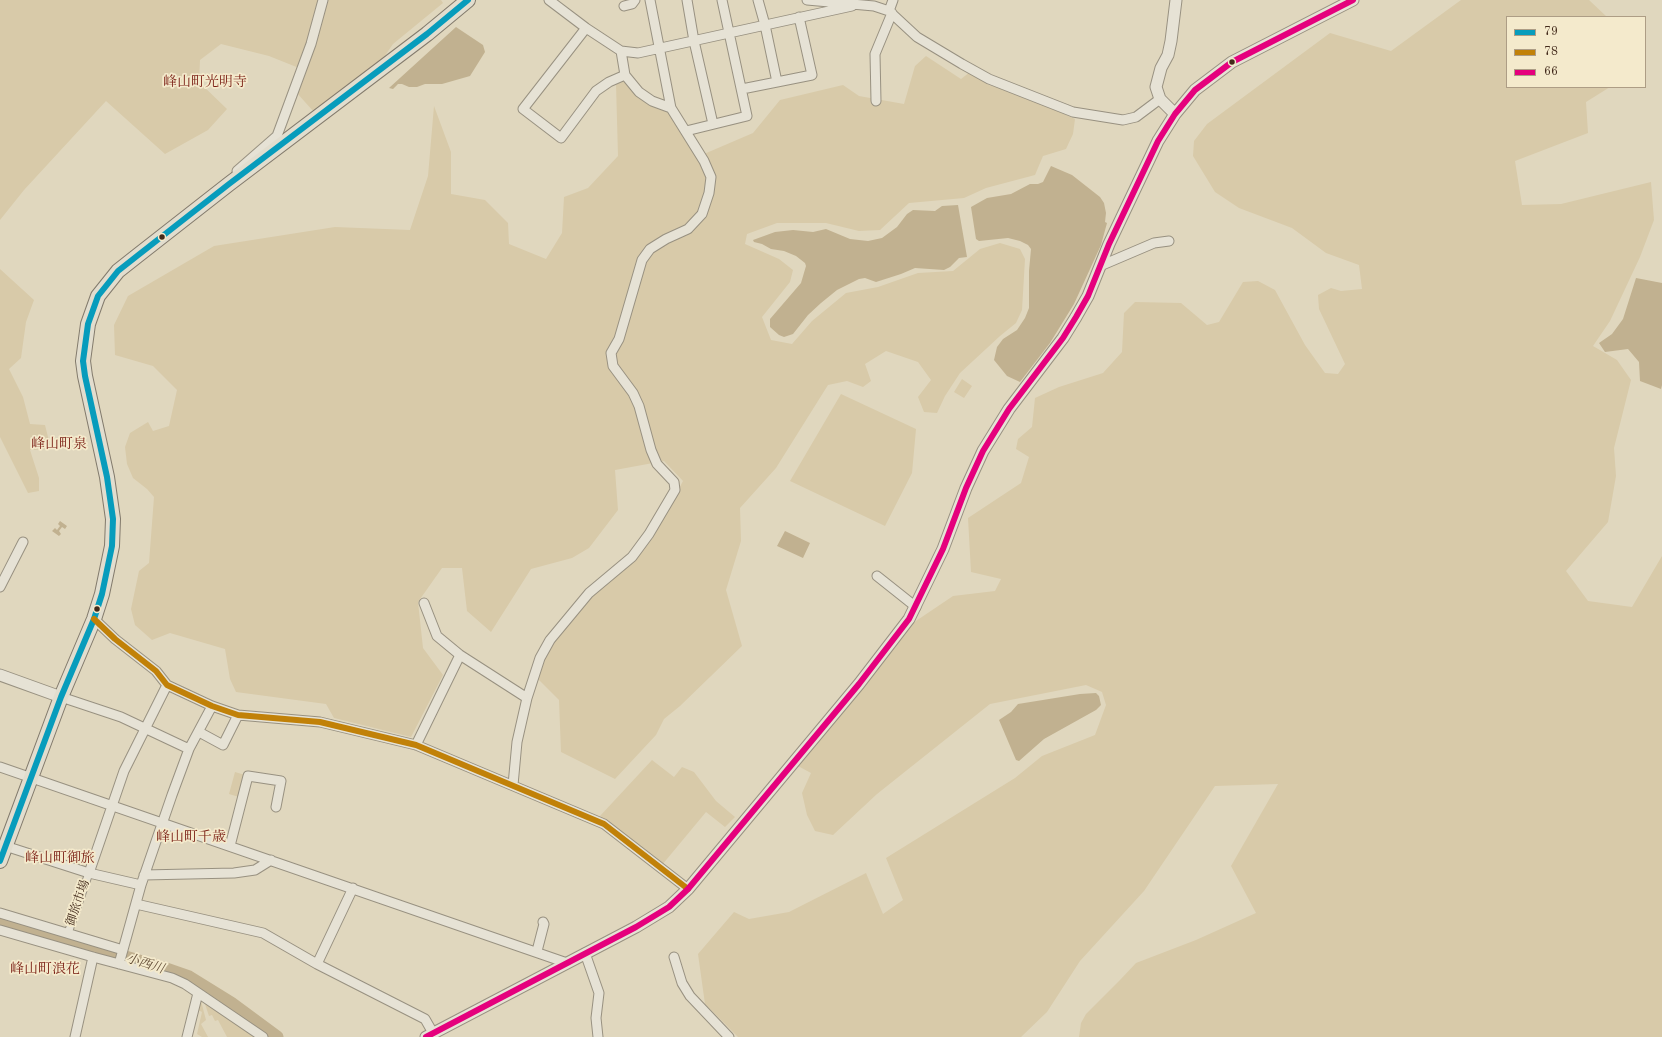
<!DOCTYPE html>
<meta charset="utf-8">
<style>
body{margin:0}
#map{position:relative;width:1662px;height:1037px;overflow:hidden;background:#e0d7be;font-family:"Old Standard TT",serif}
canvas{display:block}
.legend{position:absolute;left:1506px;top:16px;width:140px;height:72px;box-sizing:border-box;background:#f4eacc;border:1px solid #ad9d85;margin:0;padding:5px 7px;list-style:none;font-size:12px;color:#422a1b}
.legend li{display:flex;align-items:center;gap:8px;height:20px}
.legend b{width:20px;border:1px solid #ad9d85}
</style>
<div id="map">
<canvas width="1662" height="1037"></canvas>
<ul class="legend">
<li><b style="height:5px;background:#079cbc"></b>79</li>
<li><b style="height:5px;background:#c18108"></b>78</li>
<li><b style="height:5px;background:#e5007d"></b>66</li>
</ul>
</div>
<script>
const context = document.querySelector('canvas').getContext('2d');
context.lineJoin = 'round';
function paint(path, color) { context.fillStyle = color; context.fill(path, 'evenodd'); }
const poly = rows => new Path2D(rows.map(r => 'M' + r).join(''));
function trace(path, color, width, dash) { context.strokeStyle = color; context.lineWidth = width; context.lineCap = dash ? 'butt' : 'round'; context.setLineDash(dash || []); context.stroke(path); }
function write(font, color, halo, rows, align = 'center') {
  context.font = font + ' "Old Standard TT","Noto Serif JP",serif'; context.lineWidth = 3.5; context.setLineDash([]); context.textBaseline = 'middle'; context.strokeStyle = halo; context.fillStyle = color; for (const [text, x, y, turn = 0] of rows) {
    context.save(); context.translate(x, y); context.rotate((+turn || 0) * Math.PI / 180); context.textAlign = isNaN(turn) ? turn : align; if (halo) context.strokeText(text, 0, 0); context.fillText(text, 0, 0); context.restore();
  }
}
paint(poly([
 [0,0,319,0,310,37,299,68,269,56,221,44,200,60,199,82,227,109,208,130,165,154,106,101,24,190,0,220],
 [327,0,441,0,443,3,393,44,382,60,314,112,296,92],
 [1461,0,1589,0,1607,17,1507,17,1507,87,1610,87,1586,102,1588,133,1515,161,1522,205,1561,204,1651,182,1654,220,1640,257,1610,321,1593,346,1617,360,1631,380,1614,448,1616,476,1608,522,1566,571,1588,601,1632,607,1662,556,1662,1037,1079,1037,1081,1023,1086,1014,1120,980,1136,963,1196,940,1256,913,1231,866,1278,784,1215,786,1144,891,1080,961,1047,1012,1021,1037,738,1037,705,1004,698,954,734,912,749,919,789,912,866,873,883,914,903,900,886,858,1015,778,1042,756,1095,735,1106,705,1102,692,1086,685,990,704,877,794,833,835,815,831,807,815,802,793,811,773,798,766,910,625,953,596,995,591,1001,579,971,572,968,518,1021,483,1029,457,1016,449,1018,439,1032,427,1035,398,1059,387,1103,373,1122,352,1124,313,1135,302,1181,303,1207,325,1219,322,1243,282,1258,281,1275,290,1305,345,1325,373,1338,374,1345,364,1319,309,1318,295,1331,288,1341,291,1362,289,1359,265,1326,253,1292,228,1239,208,1215,192,1193,156,1194,141,1207,124,1330,33,1391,51],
 [926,56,961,79,970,72,989,85,1024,96,1075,119,1073,134,1066,149,1043,156,1035,175,986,188,964,198,909,203,880,230,859,231,826,223,777,223,747,234,745,244,779,259,793,270,790,282,762,317,771,340,792,344,812,321,846,293,878,287,918,273,953,271,980,249,1000,243,1020,249,1025,259,1022,310,1016,323,1000,336,960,373,945,396,937,413,924,412,918,397,931,380,918,362,886,351,865,364,871,381,863,387,847,381,828,385,776,468,740,508,741,541,726,590,742,646,680,706,664,719,656,735,615,779,561,752,559,700,537,678,542,659,552,641,590,595,635,561,653,538,683,481,664,461,615,470,618,510,589,548,572,558,531,569,491,632,467,611,462,568,442,568,418,602,423,648,443,675,411,737,334,718,326,704,236,692,230,679,225,649,170,633,152,640,135,625,131,609,139,571,149,563,154,497,147,489,133,478,127,464,125,447,130,433,148,422,153,431,169,426,177,390,153,366,115,355,114,325,128,296,214,246,335,227,410,230,428,176,434,106,451,152,451,194,485,200,508,223,509,244,546,259,562,233,564,197,588,188,618,156,616,84,626,81,650,103,668,112,684,134,697,157,753,133,780,100,843,85,859,96,904,104,915,66],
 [0,269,34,300,26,322,21,358,9,369,23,397,30,424,45,425,51,449,30,450,39,478,39,491,28,493,0,437],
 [962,379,972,386,964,398,954,392],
 [841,394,916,429,912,473,885,526,790,481],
 [652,760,674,777,682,767,694,772,716,801,735,817,725,827,706,812,662,865,600,816],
 [235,772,245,775,239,797,229,794],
 [127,952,169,966,190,975,281,1035,279,1036,231,1002,190,976,169,966],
 [201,1001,206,1020,201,1024,208,1037,202,1037,197,1034,202,1012,198,1010],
 [204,1001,257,1037,227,1037,218,1020,215,1021,212,1015,209,1016]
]), '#d8caa9');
paint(poly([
 [456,27,483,45,485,52,470,76,442,84,425,84,417,87,409,87,402,84,398,84,393,89,389,88],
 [1051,166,1072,175,1100,197,1104,203,1106,213,1105,222,1107,223,1101,245,1074,304,1050,343,1020,382,1007,376,994,360,997,347,1003,339,1017,330,1025,318,1029,308,1029,271,1031,249,1028,245,1020,241,1008,238,979,241,976,239,971,207,987,198,1011,194,1030,184,1038,184,1043,182],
 [958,205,967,257,959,258,950,267,944,270,915,268,901,274,876,282,865,278,859,279,837,290,821,303,808,315,793,334,784,337,779,335,770,327,770,319,801,283,806,266,805,263,796,256,784,251,771,249,762,244,754,242,753,240,775,232,793,230,813,232,826,229,850,239,868,241,882,238,897,227,907,214,913,210,935,211,942,206],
 [1636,278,1662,283,1662,385,1661,389,1640,381,1639,362,1628,349,1605,352,1599,343,1612,334,1623,319],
 [60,521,67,526,65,529,62,527,59,531,61,534,59,536,52,531,55,528,57,530,60,526,58,524],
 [785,531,810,543,803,558,777,546],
 [1096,693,1099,696,1101,705,1096,710,1044,739,1019,761,1016,760,999,720,1011,712,1018,704,1080,694]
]), '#c1b190');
trace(poly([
 [0,920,166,969,189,977,231,1003,277,1037]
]), '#c1b190', 13);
const pedestrian = poly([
 [68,933,89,873]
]);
const minor = poly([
 [549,0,586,28,621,51,638,53,852,6],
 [687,0,694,41,713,124],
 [758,0,765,25,777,82],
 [807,0,874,6,889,11,917,37,962,64,989,79,1073,112,1123,120,1136,117,1160,99],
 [624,6,632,4,635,0],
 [889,11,893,0],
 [586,28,523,109,561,138,596,91,609,82,625,75,621,51],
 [625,75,639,92,652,101,671,108],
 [742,89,812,75,799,17],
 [876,101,875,54,892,13],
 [686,131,747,116,722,0],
 [237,171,277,136,311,44,323,0],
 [1100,266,1154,243,1169,241],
 [877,576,916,607],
 [0,587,23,542],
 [424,603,437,636,460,655,527,698],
 [94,619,115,639,156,671,167,685,212,706,238,715,320,722,416,745,604,824,688,889],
 [61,697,121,717,189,749],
 [199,732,223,745,238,715],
 [416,745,460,655],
 [0,767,567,963],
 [513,785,517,742,527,698,540,658,550,640,589,593,632,557,649,534,675,490,674,482,657,464,651,450,639,406,633,393,613,366,611,353,619,339,642,260,650,249,666,239,688,229,702,214,709,193,711,177,704,161,671,108,650,0],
 [2,845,89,873,141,885],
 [230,846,248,776,281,781,276,807],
 [89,873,124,771,167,685],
 [144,875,234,873,255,870,271,860],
 [136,904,263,933,317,964,425,1019,433,1033],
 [0,913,123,950],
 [0,930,93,957,172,978,185,984,263,1037],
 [537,951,544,924,543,922],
 [585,953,599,993,596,1018,598,1037],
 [674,957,682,983,690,996,729,1037],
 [119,964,141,885,172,795,189,749,212,706],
 [317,964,353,888],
 [75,1037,93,957],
 [187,1037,198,993]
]);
const tertiary = poly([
 [1175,114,1160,99,1156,87,1161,68,1168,55,1171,41,1176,0],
 [0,675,61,697],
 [426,1037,636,927,669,907,688,889,859,684,909,619,943,549,966,488,983,451,1009,409,1063,338,1076,317,1088,296,1109,244,1158,141,1175,114,1195,90,1232,62,1353,0]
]);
const primary = poly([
 [0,861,61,697,94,619,102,594,112,546,113,519,107,477,85,376,83,361,88,324,98,296,118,271,137,256,229,184,427,34,468,0]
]);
trace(pedestrian, '#989181', 9);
trace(minor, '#989181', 11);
trace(tertiary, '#989181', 13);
trace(primary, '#827a6c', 16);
trace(pedestrian, '#e6e2d5', 7);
trace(minor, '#e6e2d5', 9);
trace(tertiary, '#e6e2d5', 11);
trace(primary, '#e2ddce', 14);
trace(poly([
 [0,861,61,697,94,619,102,594,112,546,113,519,107,477,85,376,83,361,88,324,98,296,118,271,137,256,229,184,427,34,468,0]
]), '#079cbc', 6);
trace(poly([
 [94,619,115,639,156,671,167,685,212,706,238,715,320,722,416,745,604,824,688,889]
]), '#c18108', 6);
trace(poly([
 [426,1037,636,927,669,907,688,889,859,684,909,619,943,549,966,488,983,451,1009,409,1063,338,1076,317,1088,296,1109,244,1158,141,1175,114,1195,90,1232,62,1353,0]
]), '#e5007d', 6);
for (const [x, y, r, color] of [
 [1232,62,3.5,"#422a1b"],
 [162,237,3.5,"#422a1b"],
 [97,609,3.5,"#422a1b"]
]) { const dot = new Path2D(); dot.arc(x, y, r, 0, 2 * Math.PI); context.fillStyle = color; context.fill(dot); trace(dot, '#f4eacc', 1.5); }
write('12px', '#422a1b', '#f4eacc', [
 ["御旅市場",78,903,-71]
]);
write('italic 13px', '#644e38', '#f4eacc', [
 ["小西川",145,964,17]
]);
write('14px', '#7a1f14', '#f4eacc', [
 ["峰山町光明寺",205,82],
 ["峰山町泉",59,444],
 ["峰山町千歳",191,837],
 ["峰山町御旅",60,858],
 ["峰山町浪花",45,969]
]);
</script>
